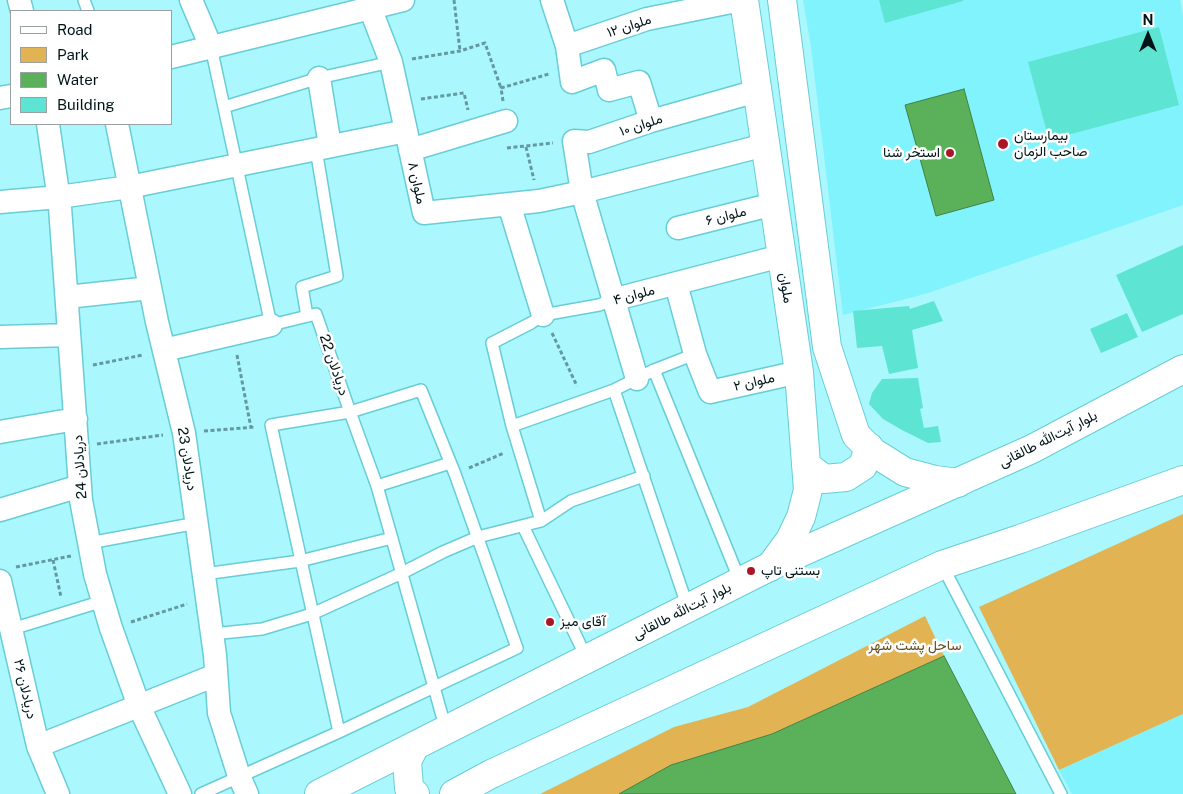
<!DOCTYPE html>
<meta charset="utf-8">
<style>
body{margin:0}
#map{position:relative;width:1183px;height:794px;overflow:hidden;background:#aaf7fe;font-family:"Public Sans",sans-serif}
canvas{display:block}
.legend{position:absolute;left:10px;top:10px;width:162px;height:115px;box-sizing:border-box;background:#fff;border:1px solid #99a1a2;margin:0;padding:6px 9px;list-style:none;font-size:15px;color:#011517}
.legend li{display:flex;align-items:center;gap:10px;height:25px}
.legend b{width:25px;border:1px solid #99a1a2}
.north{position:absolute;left:1123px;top:10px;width:50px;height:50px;-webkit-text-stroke:4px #fff;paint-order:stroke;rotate:0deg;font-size:14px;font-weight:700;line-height:20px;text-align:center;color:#011517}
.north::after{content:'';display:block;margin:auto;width:18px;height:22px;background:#011517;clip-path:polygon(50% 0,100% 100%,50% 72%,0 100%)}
</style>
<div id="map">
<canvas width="1183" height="794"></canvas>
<ul class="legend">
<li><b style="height:6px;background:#fff"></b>Road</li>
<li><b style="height:14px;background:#e2b352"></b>Park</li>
<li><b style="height:14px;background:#5bb159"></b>Water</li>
<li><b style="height:14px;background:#5ee4d2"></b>Building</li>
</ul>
<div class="north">N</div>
</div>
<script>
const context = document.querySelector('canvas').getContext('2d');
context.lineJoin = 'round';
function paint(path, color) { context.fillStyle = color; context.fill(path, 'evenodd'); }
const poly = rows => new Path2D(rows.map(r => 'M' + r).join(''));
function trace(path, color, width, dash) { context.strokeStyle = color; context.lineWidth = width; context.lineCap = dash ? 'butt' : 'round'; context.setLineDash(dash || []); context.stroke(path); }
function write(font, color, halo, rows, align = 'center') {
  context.font = font + ' "Public Sans",Vazirmatn,sans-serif'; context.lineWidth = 5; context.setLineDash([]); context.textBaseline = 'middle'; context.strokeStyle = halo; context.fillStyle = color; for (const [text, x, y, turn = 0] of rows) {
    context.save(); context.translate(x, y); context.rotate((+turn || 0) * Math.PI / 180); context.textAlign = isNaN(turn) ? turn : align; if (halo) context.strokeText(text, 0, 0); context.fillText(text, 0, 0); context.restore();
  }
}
paint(poly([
 [803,0,1180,0,1183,16,1183,205,925,294,843,315,811,47],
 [1183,714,1183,794,1072,794,1059,770]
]), '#81f3fd');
paint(poly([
 [1183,514,1183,714,1059,770,979,607],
 [925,616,944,656,772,734,671,765,619,794,540,794,674,727,748,707]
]), '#e2b352');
const water = poly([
 [964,89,994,200,936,216,905,105,964,89],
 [944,656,1016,794,619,794,671,765,772,734,944,656]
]);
paint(water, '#5bb159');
trace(water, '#408245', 1);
paint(poly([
 [879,0,963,0,963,1,885,23],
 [1159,27,1179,105,1049,140,1028,62],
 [1183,245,1183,314,1142,332,1116,275],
 [934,301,943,321,912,330,918,368,889,374,882,346,857,348,853,311,909,306,910,309],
 [1127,313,1138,337,1101,353,1090,329],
 [918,378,923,408,920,409,924,428,938,426,941,442,928,443,902,430,883,419,869,404,872,393,882,379]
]), '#5ee4d2');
const lane = poly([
 [84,0,88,11],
 [211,47,271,325,316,314,350,412,271,425,339,732],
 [224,107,319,78,391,62],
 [307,316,302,287,337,276,316,149],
 [654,370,740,581],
 [614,390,688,608],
 [512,426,614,390,654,370,695,354],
 [377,486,450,463],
 [541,521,512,426,492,343,531,323,543,315,599,305,612,300],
 [523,526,587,659],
 [89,543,197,523],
 [942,565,1061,794],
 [204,574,300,561,392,538],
 [12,629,103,601],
 [212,634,262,629,312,614,402,573,443,552,478,537,541,521,571,501,644,476],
 [201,794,339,732,434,687,517,648,455,474,421,390,350,412,377,486,434,687,446,730]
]);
const street = poly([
 [19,0,22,11],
 [191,0,211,47],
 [367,0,391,62,424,213,539,201,582,192,637,379],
 [552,0,567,46,647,19,741,0],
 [567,46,572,82,604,70,609,90,639,82,651,121],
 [171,57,403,0],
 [319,78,330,146],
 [757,91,651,121,589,142,574,141,582,192,765,145],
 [0,98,11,96],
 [48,124,60,207,81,500,95,574,111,628,139,706,180,794],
 [117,124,157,322,184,433,215,655,219,713,239,776,247,794],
 [410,150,506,121],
 [0,202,59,197,129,187,406,131],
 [509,204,543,315],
 [678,228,774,204],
 [676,284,695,354,710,392,799,372],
 [67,297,150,288],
 [612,300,781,256],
 [0,337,69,335],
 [164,350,271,325],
 [0,432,76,419],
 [0,510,80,486],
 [0,581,38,746,58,794],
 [38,746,216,675]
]);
const secondary = poly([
 [744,0,799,372,808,490,801,517,790,540,770,567],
 [782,0,827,347,856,435,873,452,905,472,935,480,958,483],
 [806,465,824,479,846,477,863,466,869,447]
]);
const primary = poly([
 [319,794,777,563,1032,449,1183,369],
 [415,794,409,788,407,761,415,746],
 [454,794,491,774,942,565,1020,539,1183,480]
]);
trace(lane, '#68cdd6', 14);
trace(street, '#68cdd6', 25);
trace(secondary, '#68cdd6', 30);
trace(primary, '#68cdd6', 30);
trace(poly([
 [454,0,460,51],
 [412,59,460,51,485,43,501,88],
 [421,99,464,93,468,110],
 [503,101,501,88,549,74],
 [526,147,534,180],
 [507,148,553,143],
 [552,333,577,386],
 [237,355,251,428],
 [93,365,143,355],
 [204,431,255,427],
 [97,444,163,435],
 [469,468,504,453],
 [53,560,61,597],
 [16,567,71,556],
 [131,622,187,604]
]), '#649a9f', 3, [4, 2.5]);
trace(lane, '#fff', 11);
trace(street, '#fff', 22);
trace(secondary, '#fff', 28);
trace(primary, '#fff', 28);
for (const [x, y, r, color] of [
 [1003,144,6,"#ab1627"],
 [950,153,5,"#ab1627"],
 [751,571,5,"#ab1627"],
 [550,622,5,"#ab1627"]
]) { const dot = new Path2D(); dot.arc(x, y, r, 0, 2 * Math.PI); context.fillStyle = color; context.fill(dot); trace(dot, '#fff', 2); }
write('14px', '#011517', '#fff', [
 ["ملوان ۱۲",629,26,-18],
 ["ملوان ۱۰",641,125,-18],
 ["ملوان ۸",417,183,78],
 ["ملوان ۶",726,216,-14],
 ["ملوان",786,288,81],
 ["ملوان ۴",634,295,-15],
 ["دریادلان 22",334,365,71],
 ["ملوان ۲",754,382,-13],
 ["بلوار آیت‌الله طالقانی",1048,439,-27],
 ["دریادلان 23",187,459,81],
 ["دریادلان 24",80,467,-94],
 ["بلوار آیت‌الله طالقانی",682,611,-27],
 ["دریادلان ۲۶",25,689,77]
]);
write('14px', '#011517', '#fff', [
 ["بیمارستان",1014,136],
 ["صاحب الزمان",1014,152],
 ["استخر شنا",940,153,"right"],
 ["بستنی تاپ",761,571],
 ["آقای میز",560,622]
], 'left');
write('14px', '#634c1c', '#fff', [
 ["ساحل پشت شهر",915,646]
]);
</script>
